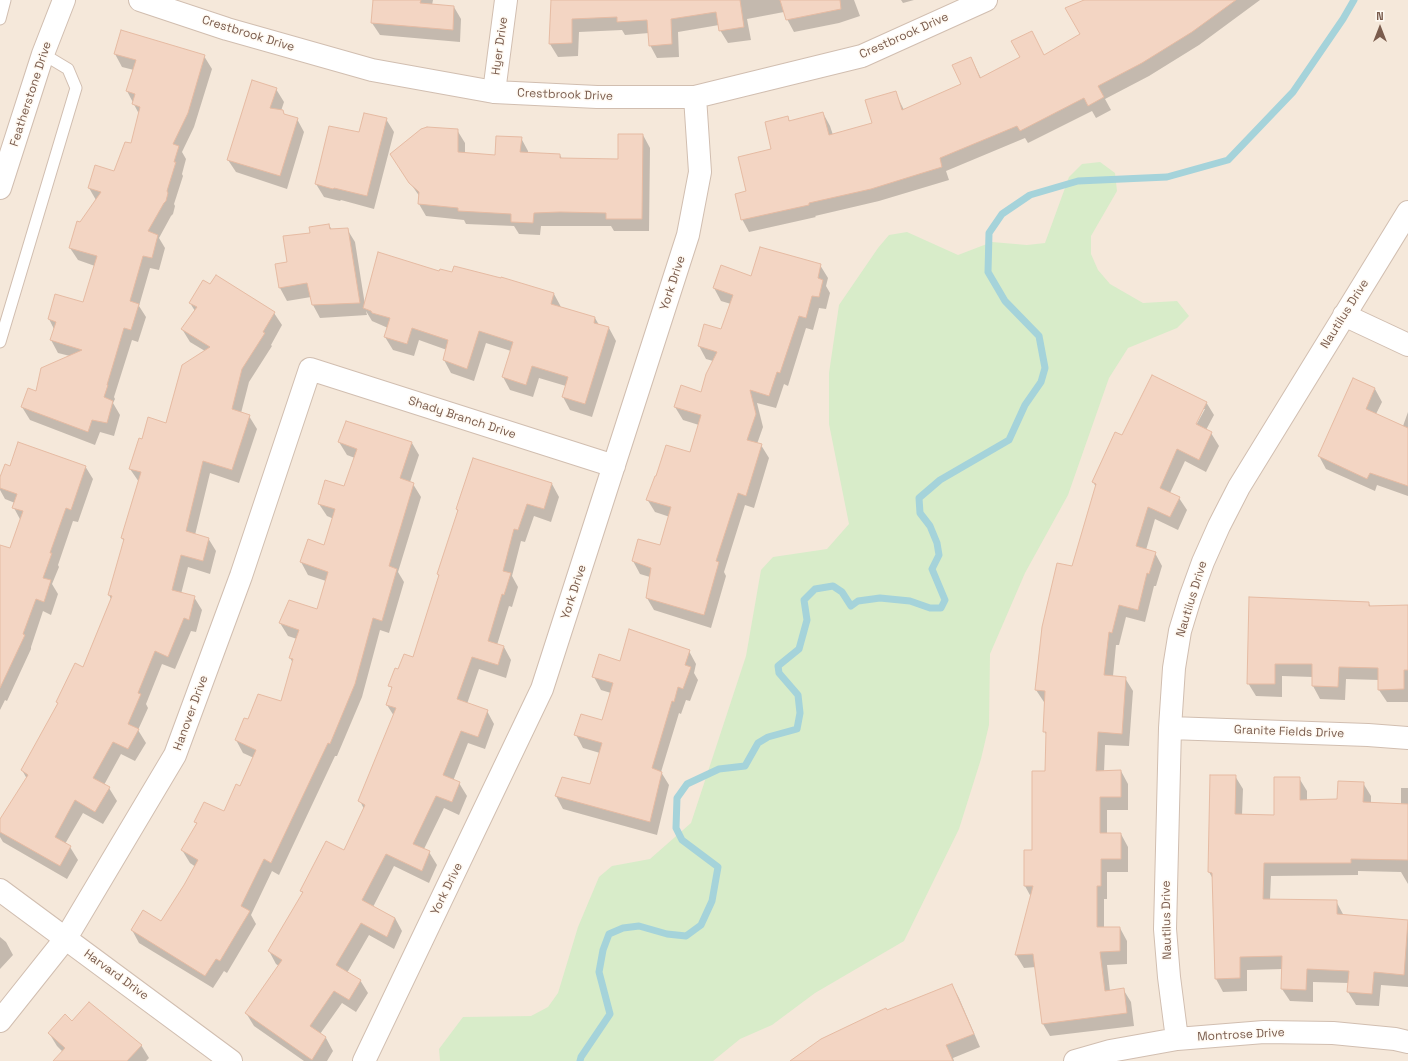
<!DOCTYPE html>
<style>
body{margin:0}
#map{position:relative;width:1408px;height:1061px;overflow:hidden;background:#fdf6ec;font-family:"Space Grotesk",sans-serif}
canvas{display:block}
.north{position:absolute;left:1360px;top:8px;width:40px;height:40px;-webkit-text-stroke:3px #fffaf3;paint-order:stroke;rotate:0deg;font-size:11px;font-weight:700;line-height:16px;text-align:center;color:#7a5c4d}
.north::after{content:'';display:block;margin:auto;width:14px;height:18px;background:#7a5c4d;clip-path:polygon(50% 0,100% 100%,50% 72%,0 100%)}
</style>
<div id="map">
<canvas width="1408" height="1061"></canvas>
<div class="north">N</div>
</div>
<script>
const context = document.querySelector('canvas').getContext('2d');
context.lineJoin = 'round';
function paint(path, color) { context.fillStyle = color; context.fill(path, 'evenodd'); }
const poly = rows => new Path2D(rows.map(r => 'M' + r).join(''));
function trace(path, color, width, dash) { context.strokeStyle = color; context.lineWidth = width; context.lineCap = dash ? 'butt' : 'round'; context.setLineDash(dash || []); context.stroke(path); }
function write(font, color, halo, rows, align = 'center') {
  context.font = font + ' "Space Grotesk",sans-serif'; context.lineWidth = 3; context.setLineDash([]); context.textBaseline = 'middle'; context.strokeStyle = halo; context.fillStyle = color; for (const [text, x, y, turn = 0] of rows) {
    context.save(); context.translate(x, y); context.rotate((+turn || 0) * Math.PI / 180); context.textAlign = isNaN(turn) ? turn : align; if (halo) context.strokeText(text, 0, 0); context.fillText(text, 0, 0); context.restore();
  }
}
paint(poly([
 [0,0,1408,0,1408,1061,0,1061]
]), '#f5e8da');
paint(poly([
 [1100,162,1115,173,1117,191,1091,236,1091,254,1098,270,1110,284,1143,303,1177,301,1189,316,1177,328,1128,348,1109,378,1068,495,1025,573,990,654,989,725,981,759,959,829,904,941,815,993,772,1025,740,1039,713,1061,440,1061,439,1049,463,1017,531,1016,548,1007,558,993,578,927,599,877,612,866,650,859,691,823,746,656,761,570,773,557,827,549,849,524,829,424,829,373,839,305,878,248,889,235,907,232,958,255,992,242,1027,245,1045,243,1069,177,1082,164]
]), '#d8ecc9');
paint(poly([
 [374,0,433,0,432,5,454,7,461,19,460,42,380,35,372,23],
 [551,0,854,0,860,16,839,23,794,32,787,19,784,12,747,19,751,40,728,43,720,30,719,25,678,32,679,57,657,58,650,45,649,33,625,35,622,30,579,32,578,56,558,57,550,44],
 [901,0,914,0,903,3],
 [1087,0,1260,0,1199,45,1149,76,1105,99,1111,110,1096,118,1092,111,1028,143,1025,138,946,171,949,180,879,201,815,216,816,217,749,232,742,219,747,192,773,149,788,118,790,122,823,113,830,126,833,135,874,123,895,92,904,110,962,85,971,58,981,78,1044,56,1081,35],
 [115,54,204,56,212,69,194,127,182,152,186,159,182,174,183,176,174,204,175,206,173,214,171,216,159,238,165,248,159,270,150,268,139,306,146,317,138,342,132,340,114,397,115,399,113,403,120,415,114,436,100,432,95,445,30,420,22,407,70,356,58,353,51,340,54,329,49,319,83,304,95,266,78,260,70,248,81,223,96,200,89,188,115,172,132,145,139,114,127,91,134,70,122,67],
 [276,89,284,102,281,111,284,115,297,119,304,132,287,189,236,172,228,160],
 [386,119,394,132,374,209,341,200,340,201,324,197,316,184,359,133],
 [457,130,465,143,465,154,496,156,521,138,528,151,528,153,560,155,562,159,619,160,643,135,650,148,649,231,614,231,611,226,541,226,540,235,519,234,514,226,466,224,464,220,426,216,419,204,420,197,399,167],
 [329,225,332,230,347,229,355,242,365,305,440,272,554,294,561,307,595,318,599,325,609,328,616,341,592,417,570,410,563,397,566,386,539,378,533,397,510,390,503,377,511,351,486,343,474,381,451,373,444,360,447,350,419,340,414,356,393,350,385,337,388,328,372,321,366,311,367,315,320,318,313,305,311,297,287,301,280,288,277,265,288,263,312,234],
 [820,265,828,278,826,286,830,293,826,309,819,308,813,330,806,328,788,386,784,384,776,408,757,403,763,427,757,444,761,445,769,458,754,508,745,505,724,572,726,576,711,628,654,610,647,598,650,577,640,574,633,561,661,546,670,517,655,512,647,499,690,454,699,425,683,420,675,407,701,393,713,361,706,359,699,346,722,331,731,304,721,301,714,288,752,277],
 [210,285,274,313,282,325,271,345,272,346,249,382,241,413,249,416,257,429,239,483,210,473,195,535,208,538,216,551,210,574,188,567,181,594,194,597,202,610,196,632,191,631,175,669,162,664,146,704,148,708,138,730,146,743,135,761,121,754,104,785,109,788,117,801,103,824,83,813,65,844,70,847,78,860,67,879,3,842,0,837,0,821,27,779,22,770,59,704,58,702,84,668,111,599,109,595,124,542,122,538,139,482,130,469,142,440,167,424,205,351,190,342,182,329,195,311,190,303],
 [1354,379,1375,389,1382,402,1376,414,1403,426,1408,412,1408,496,1377,485,1375,491,1326,469,1319,456],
 [1206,402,1214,415,1206,430,1211,433,1219,446,1206,472,1185,461,1170,493,1179,498,1187,510,1178,530,1155,519,1146,550,1155,553,1162,566,1156,586,1154,586,1145,622,1126,617,1119,645,1116,645,1113,676,1125,678,1133,691,1129,746,1105,745,1104,772,1121,771,1128,784,1128,810,1107,810,1107,834,1121,834,1128,847,1128,872,1107,872,1107,899,1104,899,1104,928,1120,928,1127,941,1127,964,1107,965,1110,991,1123,989,1131,1002,1134,1026,1050,1036,1043,1024,1036,967,1024,968,1016,955,1031,897,1025,886,1033,851,1046,772,1047,736,1044,731,1046,703,1044,702,1036,690,1096,487,1093,482,1123,436],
 [1203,409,1205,409,1194,429,1193,428],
 [339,442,412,443,419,455,410,482,413,484,421,497,398,572,404,582,389,633,380,630,362,697,337,756,335,756,279,875,272,871,251,915,256,924,227,973,224,971,213,988,139,943,132,930,161,922,196,867,190,863,182,850,197,824,195,822,224,812,241,787,254,758,243,753,236,740,249,721,281,702,293,663,290,658,297,639,288,636,280,623,317,610,326,581,308,575,301,562,325,546,334,519,327,516,319,504,344,487,355,458,347,455],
 [85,466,93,479,78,522,73,521,58,565,59,567,52,584,58,594,51,615,43,611,31,647,31,649,7,701,5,700,0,710,0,546,10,550,21,521,14,508,15,503,5,499,0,490,0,480,11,467],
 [552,484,559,497,551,522,534,516,525,542,521,541,512,576,518,587,512,607,509,606,497,645,504,647,511,660,506,678,479,669,467,704,487,711,494,724,485,749,468,743,453,781,459,783,467,796,459,815,444,808,424,849,429,852,437,865,429,883,394,866,373,907,395,918,402,931,394,949,369,935,347,973,360,980,368,993,356,1012,342,1003,320,1034,326,1038,333,1051,327,1061,304,1061,254,1026,246,1013,279,966,276,964,269,951,303,894,301,891,344,852,364,809,360,801,394,716,387,705,392,690,390,685,399,670,414,659,439,577,438,574,458,512,457,509],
 [1250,598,1368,602,1371,607,1408,606,1408,702,1387,702,1379,690,1379,680,1346,679,1345,700,1320,699,1313,686,1313,677,1282,676,1282,697,1256,696,1248,683],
 [689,651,696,664,694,673,698,680,690,701,686,700,681,714,679,713,661,772,669,785,657,835,563,809,556,796,591,785,600,753,583,748,576,735,603,721,611,693,601,690,594,677,620,662],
 [1235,776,1243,789,1242,815,1275,816,1299,778,1307,791,1307,801,1338,800,1363,783,1371,796,1371,804,1401,804,1401,788,1408,788,1408,884,1401,872,1358,871,1358,875,1271,876,1270,900,1336,901,1344,916,1408,921,1408,987,1381,985,1379,1006,1356,1005,1348,992,1349,983,1313,982,1313,1002,1290,1001,1282,989,1283,969,1247,970,1247,991,1223,992,1216,979,1213,879,1209,872],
 [0,937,6,942,13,955,0,969],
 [952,985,959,998,980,1047,953,1058,954,1061,793,1061,887,1012],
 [72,1022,141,1045,149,1058,146,1061,58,1061,63,1052,57,1046,49,1033]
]), '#0003');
trace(poly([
 [580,1061,581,1057,610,1014,599,972,603,950,609,934,623,928,639,926,667,934,686,936,701,925,712,901,718,867,682,840,676,828,677,798,687,784,719,769,745,766,758,743,768,737,797,729,800,713,798,695,779,673,778,666,799,649,807,620,804,600,815,589,833,586,842,592,851,606,858,601,880,598,910,601,930,608,941,608,945,600,932,569,939,555,937,543,930,526,920,513,919,498,940,480,1009,440,1025,405,1041,382,1045,368,1039,336,1005,301,988,272,989,233,1002,214,1030,195,1078,181,1167,177,1228,160,1293,92,1343,19,1354,0]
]), '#a5d3da', 7);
const building = poly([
 [373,0,421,0,420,3,454,6,453,30,371,23,373,0],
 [551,0,740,0,744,27,719,31,716,12,671,19,672,44,649,46,647,20,617,22,617,17,572,19,572,43,549,44,551,0],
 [780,0,840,0,841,9,786,20,780,0],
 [1084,0,1236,0,1192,32,1142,63,1098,86,1104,97,1088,106,1084,98,1020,131,1017,126,940,158,942,167,916,175,871,189,809,203,809,205,741,220,735,194,746,191,738,157,771,149,765,122,788,116,789,121,823,112,829,135,872,123,865,100,896,91,902,110,961,84,952,65,971,57,980,78,1020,57,1011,41,1032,31,1044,55,1080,34,1065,8,1084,0],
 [121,30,205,55,188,113,173,144,179,146,174,162,176,162,167,191,168,193,166,201,164,203,148,231,158,235,152,258,143,256,130,301,139,304,131,330,124,328,107,385,108,385,104,397,113,401,107,423,92,420,88,432,21,407,28,388,36,391,41,368,82,350,50,340,56,322,48,319,55,294,83,302,97,256,69,248,77,221,80,222,101,192,88,188,95,165,114,171,125,142,131,143,140,107,132,104,135,94,126,91,136,60,114,54,121,30],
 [252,80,277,88,270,108,283,110,284,114,298,118,280,176,227,160,252,80],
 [364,113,387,118,367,196,334,188,333,189,315,184,329,126,359,132,364,113],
 [427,127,458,129,458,152,495,155,496,136,522,137,520,152,560,154,560,158,618,159,618,134,643,134,642,219,606,219,606,213,560,212,534,213,533,223,511,222,511,214,458,211,458,208,418,204,419,192,409,183,390,154,421,129,427,127],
 [329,224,330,229,348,228,360,303,312,305,307,283,279,288,275,264,287,262,283,236,310,233,309,227,329,224],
 [760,247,821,264,818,278,823,280,819,297,812,296,806,318,799,316,780,373,777,372,769,396,750,390,756,414,747,440,762,444,746,496,738,493,716,561,719,562,704,615,646,598,651,568,632,561,638,539,660,545,671,507,646,500,655,476,656,476,666,445,690,452,701,415,674,407,681,385,701,392,706,374,717,352,698,346,704,324,721,329,733,295,713,288,721,265,751,276,760,247],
 [378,252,439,271,440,269,452,272,454,266,501,278,501,277,554,293,551,304,595,317,594,323,609,327,585,404,562,397,568,377,532,366,526,385,502,377,513,342,479,331,467,369,443,360,448,340,412,328,407,344,384,337,390,318,372,313,371,311,363,308,378,252],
 [216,275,275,312,263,332,265,333,242,369,232,409,250,415,232,470,203,461,186,531,209,538,203,561,181,555,172,590,195,596,189,620,184,618,168,657,155,651,138,693,141,694,128,724,139,729,128,749,113,742,93,778,110,787,95,812,75,800,55,837,71,846,60,866,0,832,0,819,28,775,21,770,58,703,56,702,75,663,83,667,112,596,108,595,124,539,121,538,141,472,129,469,139,438,142,439,148,417,166,423,182,365,210,347,181,329,197,307,189,303,203,280,210,284,216,275],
 [1152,375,1207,402,1196,424,1212,432,1199,460,1177,449,1160,488,1180,497,1170,517,1148,507,1136,546,1156,552,1149,574,1147,573,1138,610,1119,605,1112,633,1109,632,1104,675,1126,677,1122,734,1098,732,1096,771,1121,770,1121,797,1100,797,1100,833,1121,833,1121,859,1101,859,1101,886,1097,886,1097,927,1120,927,1120,951,1100,952,1105,991,1124,988,1127,1013,1042,1024,1033,954,1015,955,1033,886,1024,886,1024,850,1032,850,1032,771,1045,771,1046,732,1043,732,1045,691,1035,690,1042,627,1057,563,1072,566,1096,484,1092,482,1115,432,1122,435,1152,375],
 [1353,378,1375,388,1366,409,1408,428,1408,486,1370,473,1367,479,1318,456,1353,378],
 [346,421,412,442,400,478,414,483,389,566,397,569,382,621,373,618,355,684,330,744,328,743,271,863,264,859,241,906,250,911,220,961,216,959,205,976,131,930,143,910,161,921,184,885,198,860,181,850,197,823,194,822,204,802,224,811,236,784,240,786,256,750,235,740,244,718,248,719,258,694,281,701,293,659,289,658,299,630,279,623,289,600,317,609,328,572,300,562,308,539,324,545,335,509,318,504,325,480,344,486,357,449,338,442,346,421],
 [18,442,86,466,71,510,66,508,50,553,52,553,43,578,51,580,44,602,36,599,23,634,25,635,0,688,0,545,10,548,23,511,12,508,17,494,0,488,0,477,5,464,10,466,18,442],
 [473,458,552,483,544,509,527,504,518,530,514,529,503,571,511,573,504,595,502,594,488,641,504,646,498,665,472,657,457,699,488,710,478,737,461,731,443,775,460,782,452,802,436,796,413,844,430,851,422,871,386,854,362,900,395,918,387,937,361,923,336,965,361,980,349,1000,334,991,310,1026,326,1037,312,1060,245,1013,282,960,268,951,303,892,300,891,326,841,344,850,365,805,358,801,396,708,386,705,392,687,388,686,395,668,398,669,404,654,413,657,439,575,437,574,458,510,456,509,473,458],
 [1249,597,1369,602,1369,606,1408,605,1408,670,1404,670,1404,689,1378,690,1378,668,1339,667,1338,687,1312,686,1312,664,1275,664,1275,684,1247,684,1249,597],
 [629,629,690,650,685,665,691,667,683,689,678,687,674,702,672,701,652,768,662,772,650,822,555,796,562,777,590,784,602,743,574,735,581,714,602,720,613,683,592,677,599,654,620,661,629,629],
 [1210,775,1236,775,1235,814,1274,815,1274,777,1300,777,1300,800,1337,799,1338,781,1364,782,1363,802,1408,804,1408,860,1351,859,1351,863,1264,863,1263,899,1337,900,1337,914,1408,920,1404,975,1374,972,1372,994,1347,992,1349,971,1307,969,1306,990,1281,989,1282,956,1240,957,1240,978,1215,979,1212,873,1208,872,1210,775],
 [952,984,974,1034,946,1045,953,1061,790,1061,821,1039,886,1008,887,1010,952,984],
 [89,1002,142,1045,127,1061,53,1061,65,1048,48,1033,65,1014,72,1021,89,1002]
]);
paint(building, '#f3d5c3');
trace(building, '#e6bba3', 1);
const service = poly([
 [0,19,5,0],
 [0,342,76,88,68,69,43,54]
]);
const minor = poly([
 [140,0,227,29,372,70,494,92,597,97,695,97,862,56,986,0],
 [494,92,506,0],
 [1344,315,1408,345],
 [1170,728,1368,735,1408,738],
 [0,890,231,1061],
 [0,1021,66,938,175,755,241,576,310,369,614,466],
 [1177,1039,1169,977,1165,929,1170,728,1174,668,1180,631,1190,598,1203,562,1219,526,1239,487,1408,212],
 [364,1061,542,689,688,235,700,172,695,97],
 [1075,1061,1110,1051,1177,1039,1264,1032,1333,1033,1395,1039,1408,1042]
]);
const tertiary = poly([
 [0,188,43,54,64,0]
]);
trace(service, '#d1beb0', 13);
trace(minor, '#d1beb0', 24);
trace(tertiary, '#d1beb0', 24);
trace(service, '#fff', 11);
trace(minor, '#fff', 22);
trace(tertiary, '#fff', 22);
write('12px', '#7a5c4d', '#fffaf3', [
 ["Crestbrook Drive",248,34,17],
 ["Crestbrook Drive",904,36,-24],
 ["Hyer Drive",500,46,-82],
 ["Featherstone Drive",31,94,-72],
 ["Crestbrook Drive",565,95,2],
 ["York Drive",673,283,-72],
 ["Nautilus Drive",1345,314,-58],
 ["Shady Branch Drive",462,418,18],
 ["York Drive",574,592,-72],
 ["Nautilus Drive",1192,599,-73],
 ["Hanover Drive",191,713,-70],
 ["Granite Fields Drive",1289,732,2],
 ["York Drive",447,889,-64],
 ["Nautilus Drive",1167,920,-91],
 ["Harvard Drive",116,975,36],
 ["Montrose Drive",1241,1035,-3]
]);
</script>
